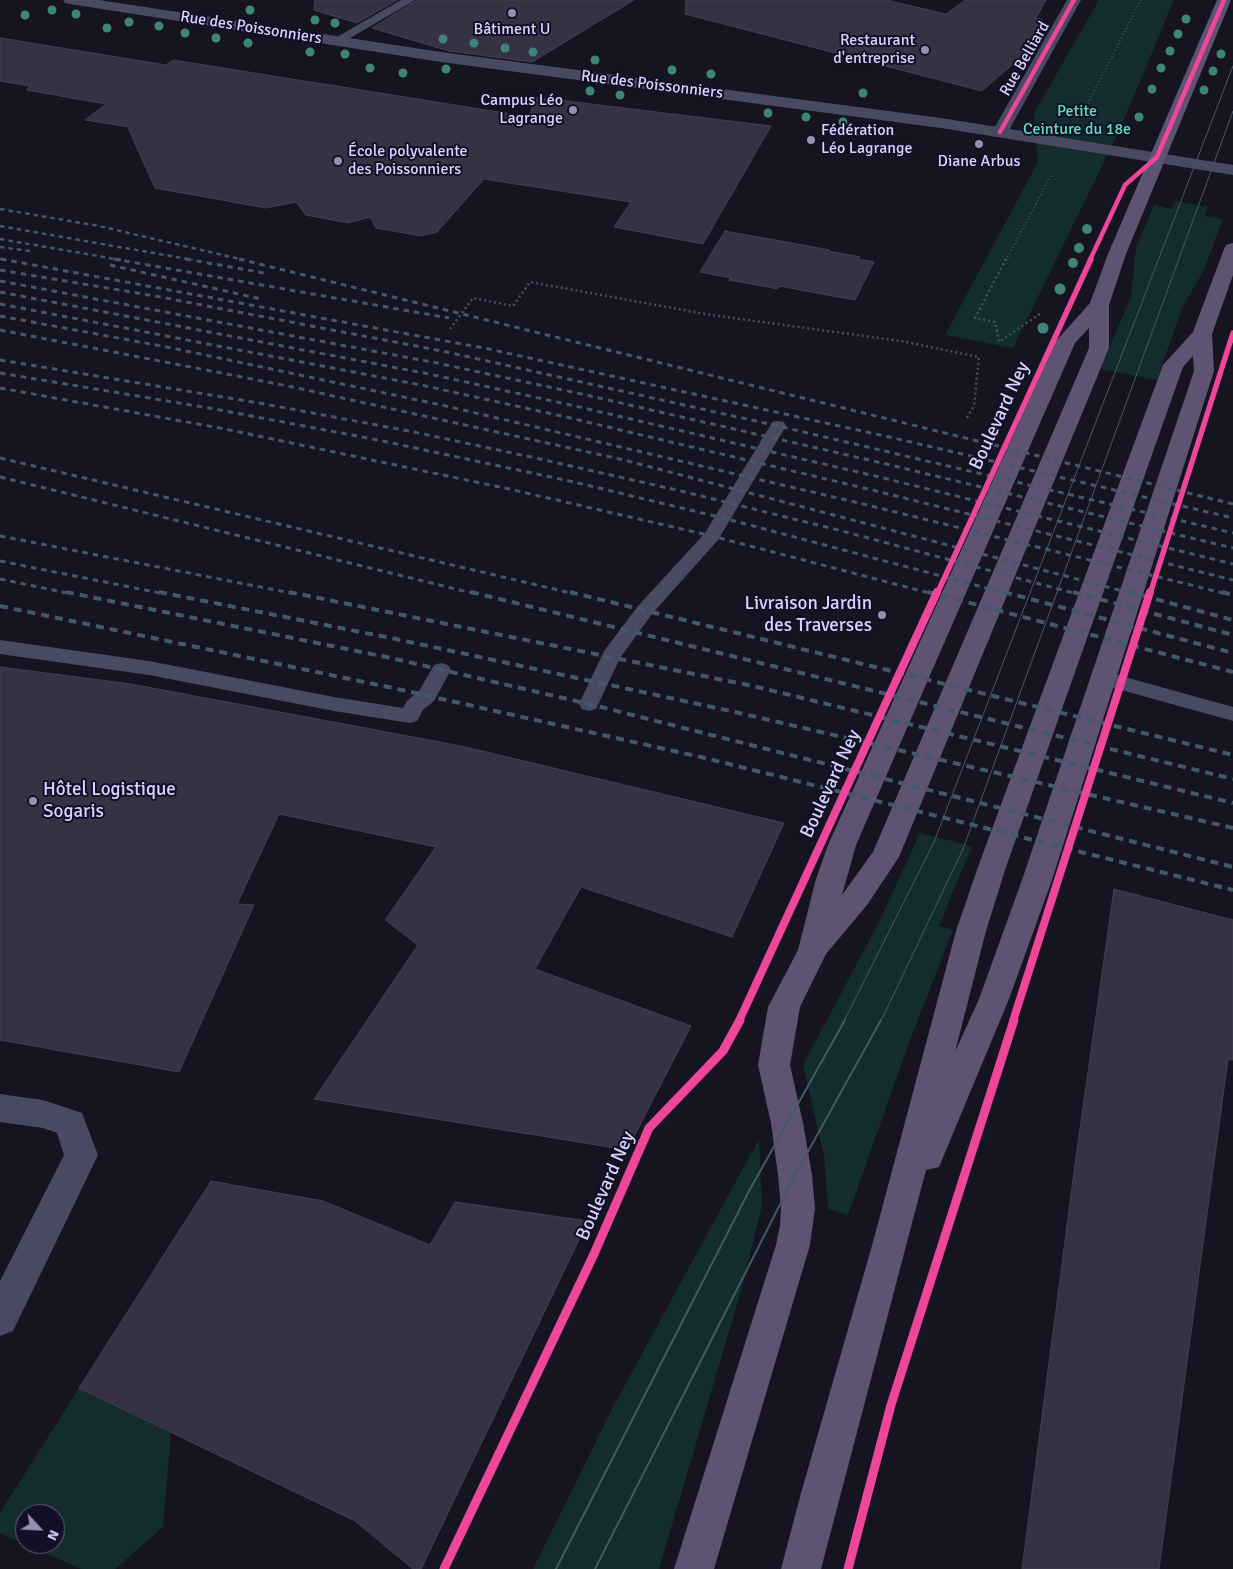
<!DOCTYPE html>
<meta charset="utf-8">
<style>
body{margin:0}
#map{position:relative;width:1233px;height:1569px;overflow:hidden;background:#161421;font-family:Signika,sans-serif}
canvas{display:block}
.north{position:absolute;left:15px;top:1504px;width:50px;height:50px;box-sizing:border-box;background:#130f26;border:1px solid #625e7d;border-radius:50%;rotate:115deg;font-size:14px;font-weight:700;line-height:20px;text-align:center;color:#d9d4ff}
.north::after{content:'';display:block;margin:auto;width:18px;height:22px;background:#9591b1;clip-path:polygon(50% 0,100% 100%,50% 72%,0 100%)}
</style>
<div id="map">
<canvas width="1233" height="1569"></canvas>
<div class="north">N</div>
</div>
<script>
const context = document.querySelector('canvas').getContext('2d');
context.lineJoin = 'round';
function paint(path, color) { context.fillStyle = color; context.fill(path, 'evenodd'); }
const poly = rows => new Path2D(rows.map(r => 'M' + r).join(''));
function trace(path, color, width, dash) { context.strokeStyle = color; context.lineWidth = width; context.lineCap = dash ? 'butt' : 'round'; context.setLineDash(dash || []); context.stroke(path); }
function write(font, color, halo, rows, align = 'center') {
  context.font = font + ' Signika,sans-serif'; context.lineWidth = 4; context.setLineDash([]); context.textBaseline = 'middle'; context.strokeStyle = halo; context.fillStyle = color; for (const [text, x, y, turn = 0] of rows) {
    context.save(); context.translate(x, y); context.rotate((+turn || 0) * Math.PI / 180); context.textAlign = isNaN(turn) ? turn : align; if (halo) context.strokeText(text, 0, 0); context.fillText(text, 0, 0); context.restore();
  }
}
paint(poly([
 [1099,0,1174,0,1121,127,1013,348,945,335,1038,162,1034,113],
 [1175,201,1208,207,1205,216,1223,219,1204,270,1182,308,1157,380,1101,369,1131,296,1136,247,1154,205,1172,209],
 [920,833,972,846,939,926,953,930,910,1040,848,1215,828,1209,824,1156,803,1065,879,922],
 [759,1139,762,1206,741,1291,659,1569,533,1569,612,1409],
 [79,1388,171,1433,163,1527,115,1569,81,1569,25,1544,55,1544,55,1514,25,1514,25,1544,0,1533,0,1513]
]), '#132c2d');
const building = poly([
 [315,0,397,0,357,23,314,10,315,0],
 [417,0,634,0,532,62,449,51,372,28,417,0],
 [686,0,886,0,946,14,965,0,1046,0,1036,18,1043,20,1020,58,982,91,685,14,686,0],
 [0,38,166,65,173,60,530,117,534,97,771,126,703,244,614,227,631,202,484,179,437,232,421,236,376,228,370,217,348,223,306,215,296,202,266,208,155,188,128,128,129,127,85,120,106,104,26,90,30,86,0,81,0,38],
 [725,231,830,250,829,251,860,257,858,259,874,262,855,300,779,286,778,289,729,280,731,278,700,272,725,231],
 [0,667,131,684,461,746,784,823,732,937,581,887,535,969,691,1026,627,1150,314,1099,418,945,385,920,436,847,279,814,237,904,254,905,179,1072,0,1040,0,667],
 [1114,889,1233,920,1233,1060,1228,1059,1159,1569,1022,1569,1076,1157,1114,889],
 [211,1181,323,1201,430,1245,455,1202,588,1221,421,1569,413,1569,355,1521,79,1388,211,1181]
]);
paint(building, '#343243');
trace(building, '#433f54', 1);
trace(poly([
 [1083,113,1141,0],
 [1006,260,1052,174]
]), '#44505f', 2, [1, 2.5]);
trace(poly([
 [1006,259,975,318,995,322,999,342,1041,313],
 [450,329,473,298,513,306,530,282,711,315,901,341,979,357,974,406,966,419]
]), '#44505f', 2.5, [2, 3]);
paint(poly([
 [401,0,415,0,340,44,336,45,330,41,401,0],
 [778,421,784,422,786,426,718,540,652,614,620,658,596,709,589,711,582,709,579,704,604,651,638,606,705,533,770,426,772,422,778,421],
 [0,640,149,661,334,697,403,708,407,701,419,691,434,665,441,663,448,665,451,670,434,701,423,710,417,721,410,723,334,711,149,675,0,654,0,640],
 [1103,671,1233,707,1233,721,1096,683,1093,678,1096,673,1103,671]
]), '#4a4962');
paint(poly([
 [1067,0,1081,0,1008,132,1006,136,1000,137,994,136,992,132,1067,0],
 [0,1094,43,1100,82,1113,98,1155,13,1331,0,1336,0,1281,64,1155,57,1133,43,1128,0,1122,0,1094]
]), '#4a4962');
paint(poly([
 [63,0,99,0,441,52,941,118,1233,165,1233,175,941,128,441,62,70,4,65,3,63,0]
]), '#4a4962');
paint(poly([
 [1217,0,1231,0,1126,254,1109,305,1109,348,899,857,867,905,826,954,800,1007,790,1065,803,1123,812,1175,815,1208,810,1245,714,1569,674,1569,776,1245,780,1225,781,1208,778,1175,771,1123,758,1065,768,1007,798,950,816,879,828,845,1056,341,1090,303,1108,254,1217,0],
 [1089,328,1089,348,873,852,842,895,856,845,1075,343,1089,328],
 [1233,243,1233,275,1212,334,1214,371,1052,880,1009,999,939,1167,926,1170,821,1569,781,1569,801,1493,873,1242,956,931,978,867,1163,365,1193,332,1224,249,1226,245,1233,243],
 [1193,356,1194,371,1022,880,979,999,955,1052,986,931,1006,867,1183,367,1193,356]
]), '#5e5373');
trace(poly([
 [844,1021,934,842,1233,66],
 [881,1021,963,849,1233,111]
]), '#43596b', 1);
trace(poly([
 [556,1569,749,1191,845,1020],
 [595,1569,795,1175,881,1020]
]), '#43596b', 2);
trace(poly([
 [0,209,99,226,244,260],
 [0,226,193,260],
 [0,239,121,260],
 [0,247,30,251],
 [0,259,7,260]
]), '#43596b', 2.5, [4.5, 4]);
trace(poly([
 [1,259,489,349,894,438,1233,518],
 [114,259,449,318],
 [186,259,264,273],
 [239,259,1233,504],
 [110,265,261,299],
 [0,270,155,296,447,352,778,426,1233,533],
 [0,281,437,363,586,395,882,463,1233,548],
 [0,292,429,374,575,406,875,476,1233,564],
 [0,304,421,385,566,417,868,489,1233,580],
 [0,316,172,348,446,406,859,503,1227,594],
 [0,330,288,386,624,460,1134,594],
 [0,360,259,403,414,432,540,459,681,491,842,531,1077,594],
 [0,373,209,408,378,440,574,482,723,518,1009,594],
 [0,388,225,429,509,489,712,536,933,594],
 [0,458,575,594],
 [0,477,476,594],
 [0,536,296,594],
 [0,561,165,594],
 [0,579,72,594]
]), '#43596b', 3, [5.5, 5]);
trace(poly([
 [66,592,391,658,589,704,1233,867],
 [159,592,396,639,735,712,1233,828],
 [289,592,753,686,1233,803],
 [471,592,1233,779],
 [570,592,1233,755],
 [928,592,1233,672],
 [1004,592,1233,653],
 [1073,592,1233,635],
 [1129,592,1233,620],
 [1222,592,1233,595],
 [0,606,393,688,705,758,1233,890]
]), '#43596b', 4, [8, 6]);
trace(poly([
 [1000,132,1074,0],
 [1090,260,1125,185,1157,157,1224,0]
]), '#ed469a', 4.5);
trace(poly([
 [937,594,1091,259],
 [1150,594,1233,333]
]), '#ed469a', 5.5);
trace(poly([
 [739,1021,937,592],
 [1013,1021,1150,592]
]), '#ed469a', 8);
trace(poly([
 [444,1569,594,1254,649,1128,723,1051,740,1020],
 [848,1569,891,1405,1014,1020]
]), '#ed469a', 9);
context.fillStyle = '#3e8478';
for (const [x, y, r] of [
 [52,10,4.5],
 [250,10,4.5],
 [76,14,4.5],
 [25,15,4.5],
 [1186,19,4.5],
 [315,20,4.5],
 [129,22,4.5],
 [335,23,4.5],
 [159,26,4.5],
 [107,28,4.5],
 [185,33,4.5],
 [1178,34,4.5],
 [216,38,4.5],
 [443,39,4.5],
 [248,43,4.5],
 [474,43,4.5],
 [505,48,4.5],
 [1170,51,4.5],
 [310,52,4.5],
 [533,52,4.5],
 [345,54,4.5],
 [1221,54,4.5],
 [595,60,4.5],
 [370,68,4.5],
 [1161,68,4.5],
 [446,69,4.5],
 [672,70,4.5],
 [1213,71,4.5],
 [403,73,4.5],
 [711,74,4.5],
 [1152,89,4.5],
 [1204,90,4.5],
 [590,91,4.5],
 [863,93,4.5],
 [620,95,4.5],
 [768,113,4.5],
 [806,117,4.5],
 [1139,117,4.5],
 [843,122,4.5],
 [1087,229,5],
 [1079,248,5],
 [1073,263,5],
 [1060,289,5.5],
 [1043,328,5.5]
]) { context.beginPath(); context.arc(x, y, r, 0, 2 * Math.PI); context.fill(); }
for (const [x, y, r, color] of [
 [512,13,5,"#9591b1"],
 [925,50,5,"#9591b1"],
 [573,110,5,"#9591b1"],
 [811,140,5,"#9591b1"],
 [979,144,5,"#9591b1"],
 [338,161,5,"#9591b1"],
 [882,615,5,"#9591b1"],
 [33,801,5,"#9591b1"]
]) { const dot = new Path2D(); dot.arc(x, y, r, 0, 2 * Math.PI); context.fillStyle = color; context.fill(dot); trace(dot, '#130f26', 2); }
write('16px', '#d9d4ff', '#130f26', [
 ["Rue des Poissonniers",251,28,9],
 ["Rue Belliard",1025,59,-60],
 ["Rue des Poissonniers",652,85,7]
]);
write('16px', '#d9d4ff', '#130f26', [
 ["Bâtiment U",512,30],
 ["Restaurant",915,41,"right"],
 ["d'entreprise",915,59,"right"],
 ["Campus Léo",563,101,"right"],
 ["Lagrange",563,119,"right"],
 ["Fédération",821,131,"left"],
 ["Léo Lagrange",821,149,"left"],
 ["École polyvalente",348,152,"left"],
 ["des Poissonniers",348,170,"left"],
 ["Diane Arbus",979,162]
]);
write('16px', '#5fe0c0', '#130f26', [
 ["Petite",1077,112],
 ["Ceinture du 18e",1077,130]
]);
write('19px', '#d9d4ff', '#130f26', [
 ["Boulevard Ney",1000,416,-65],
 ["Boulevard Ney",831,784,-65],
 ["Boulevard Ney",606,1186,-66]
]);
write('19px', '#d9d4ff', '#130f26', [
 ["Livraison Jardin",872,604],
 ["des Traverses",872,626],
 ["Hôtel Logistique",43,790,"left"],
 ["Sogaris",43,812,"left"]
], 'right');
</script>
